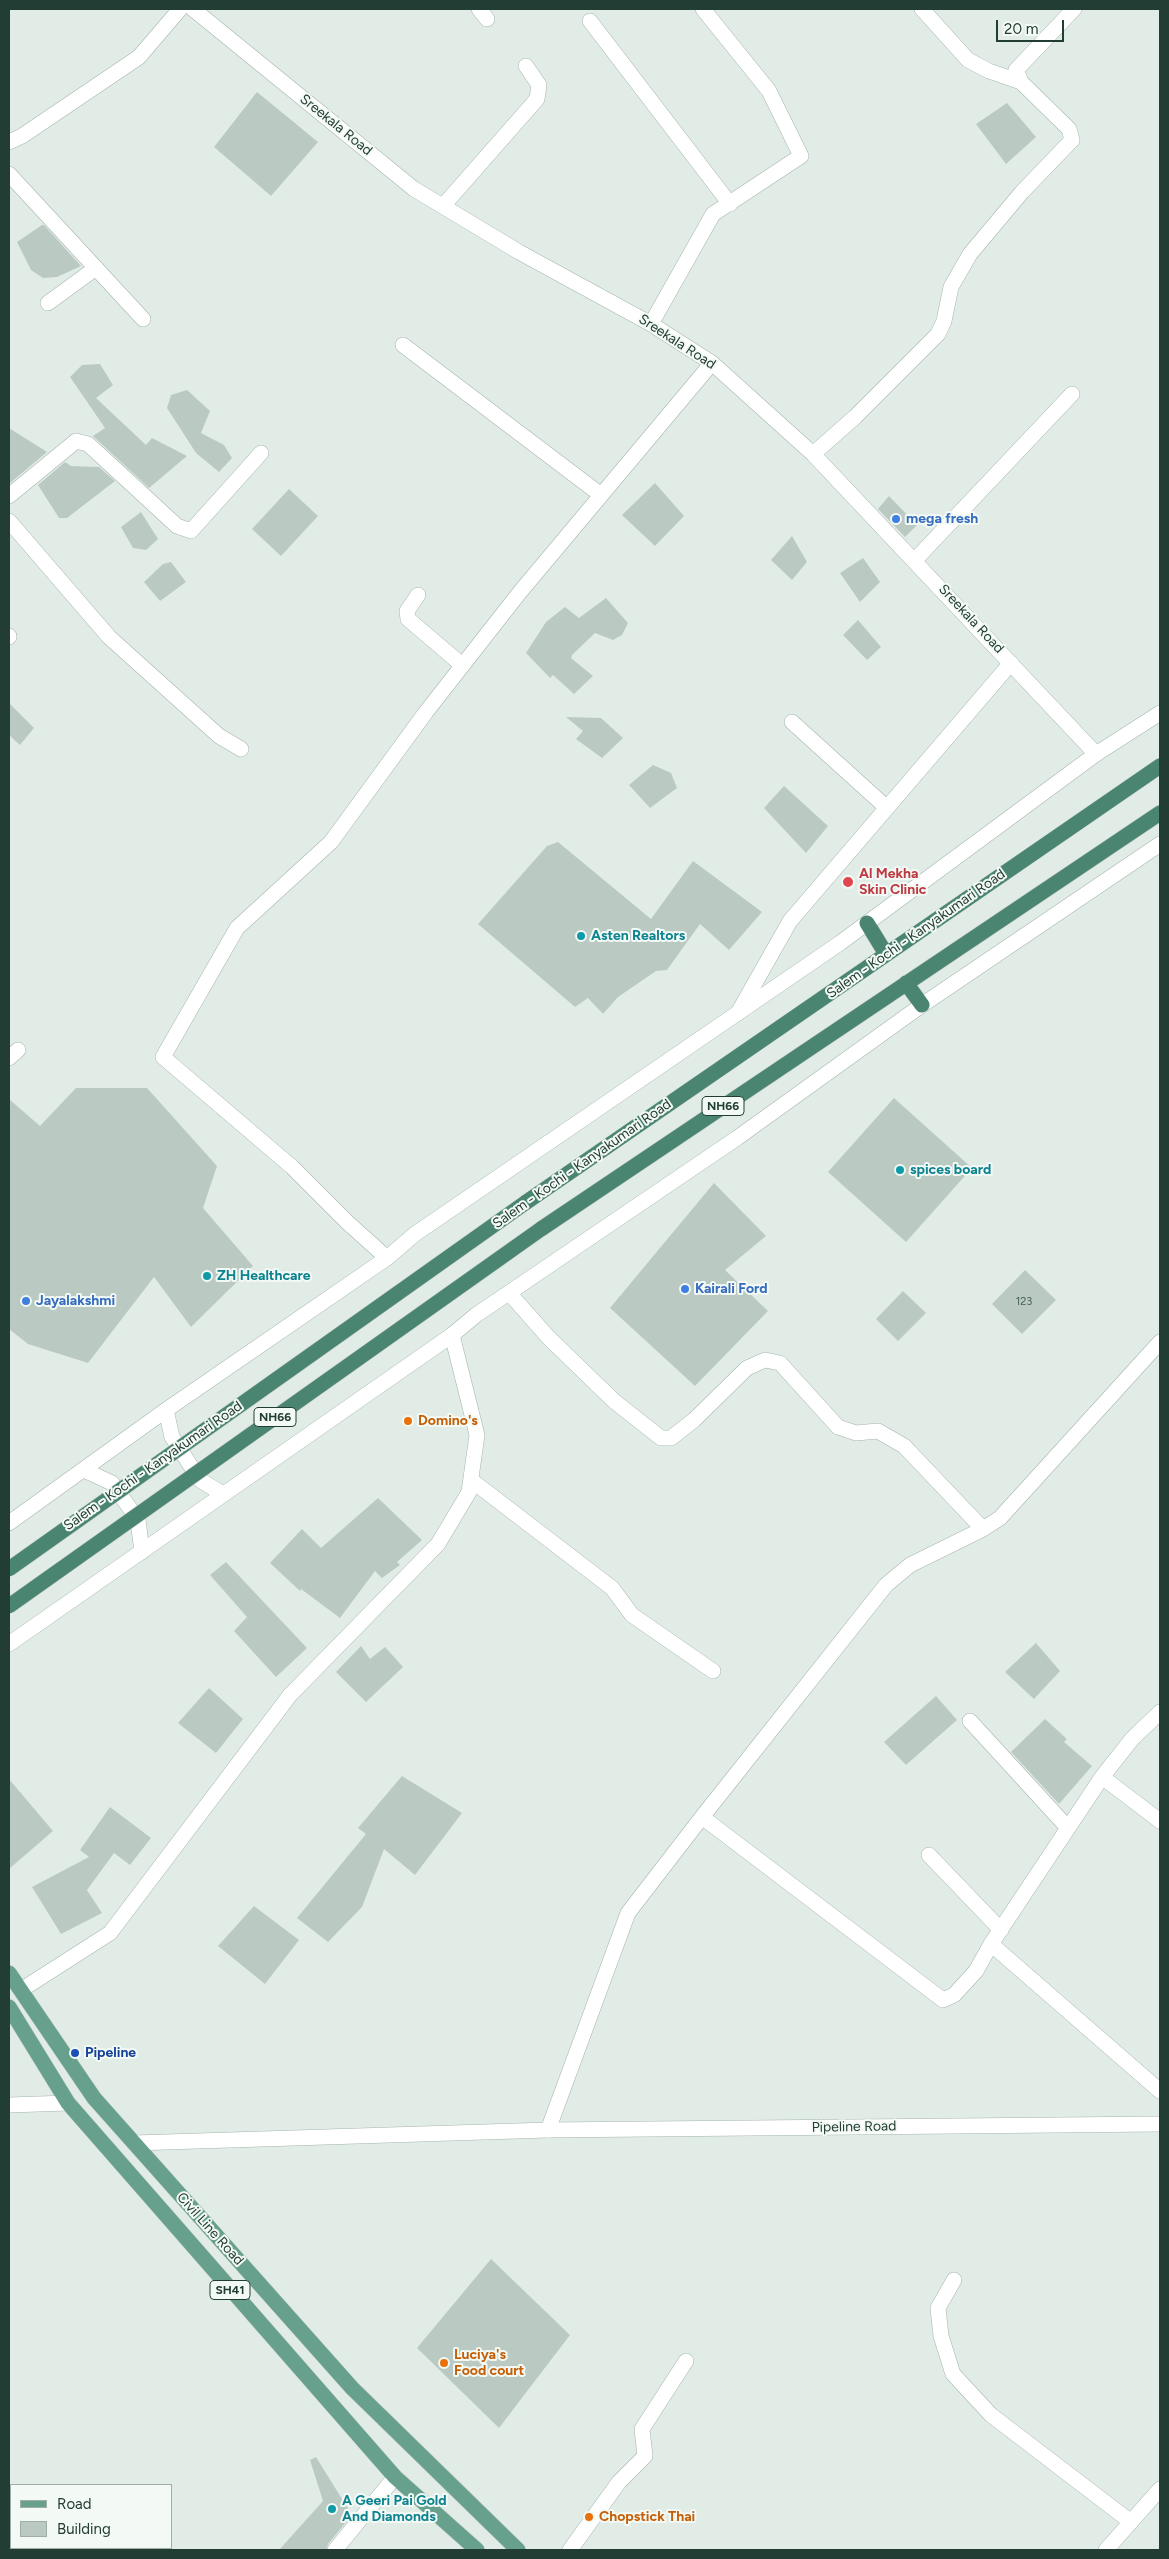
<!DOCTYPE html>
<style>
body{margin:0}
#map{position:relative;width:1169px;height:2559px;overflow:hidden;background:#e2ece7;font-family:Figtree,sans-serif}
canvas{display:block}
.frame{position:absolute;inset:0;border:10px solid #223d33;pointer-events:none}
.legend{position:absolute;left:10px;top:2484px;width:162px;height:65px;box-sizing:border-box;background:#f3f9f5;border:1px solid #9faea7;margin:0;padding:6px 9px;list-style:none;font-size:15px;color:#223d33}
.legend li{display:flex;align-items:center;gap:10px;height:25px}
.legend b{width:25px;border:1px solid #9faea7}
.scale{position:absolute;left:996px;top:20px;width:68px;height:22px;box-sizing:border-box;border:2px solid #223d33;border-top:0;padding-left:6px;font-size:15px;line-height:18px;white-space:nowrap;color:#223d33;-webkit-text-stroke:4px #f3f9f5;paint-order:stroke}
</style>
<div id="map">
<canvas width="1169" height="2559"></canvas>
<div class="frame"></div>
<ul class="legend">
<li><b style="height:6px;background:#67a18d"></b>Road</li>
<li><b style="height:14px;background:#bacac2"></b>Building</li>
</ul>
<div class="scale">20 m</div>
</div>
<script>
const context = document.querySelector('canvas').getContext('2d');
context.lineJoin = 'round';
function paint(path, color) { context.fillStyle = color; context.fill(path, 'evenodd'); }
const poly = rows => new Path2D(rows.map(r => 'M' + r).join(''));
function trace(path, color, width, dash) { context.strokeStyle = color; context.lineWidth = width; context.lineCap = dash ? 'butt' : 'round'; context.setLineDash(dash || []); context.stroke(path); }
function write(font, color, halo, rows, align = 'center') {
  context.font = font + ' Figtree,sans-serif'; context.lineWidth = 4; context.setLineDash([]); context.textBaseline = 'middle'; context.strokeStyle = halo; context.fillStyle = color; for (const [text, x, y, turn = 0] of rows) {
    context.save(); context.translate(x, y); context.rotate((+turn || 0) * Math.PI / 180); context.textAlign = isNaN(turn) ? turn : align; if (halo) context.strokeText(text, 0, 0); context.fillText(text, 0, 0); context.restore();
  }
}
paint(poly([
 [257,92,318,142,271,196,214,147],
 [1007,103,1036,137,1006,164,976,124],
 [42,225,44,225,81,266,57,277,43,278,31,270,17,242],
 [100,364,113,385,96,398,146,445,152,438,187,456,149,488,93,436,105,428,70,377,82,365],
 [187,390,210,411,201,433,224,445,232,458,219,472,196,453,167,408,171,395],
 [9,428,47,452,9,484],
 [65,462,71,466,99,467,115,481,67,518,59,518,38,485],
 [655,483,684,516,655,546,622,515],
 [289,489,318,516,281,556,252,529],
 [889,496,917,525,905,537,878,509],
 [141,512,158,539,146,550,133,548,121,527],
 [792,536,807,562,792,580,771,560],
 [863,558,880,582,860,602,840,573],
 [171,562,186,582,160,601,144,582,163,564],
 [606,598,628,623,622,635,613,640,595,633,572,655,571,658,593,676,574,694,553,675,550,678,526,653,546,622,565,607,579,618],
 [858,620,881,647,867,660,843,635],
 [9,703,34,728,20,745,9,735],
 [566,717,601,718,623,738,602,758,576,739,583,731],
 [653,765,671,773,677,788,650,808,629,785],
 [784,786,828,826,806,853,764,808],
 [558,842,651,919,693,861,762,912,729,950,700,924,667,970,656,971,618,997,603,1014,588,998,575,1007,478,924,547,846],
 [76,1088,147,1088,217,1166,203,1208,253,1266,191,1327,154,1277,88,1363,28,1344,9,1329,9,1099,40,1126],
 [894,1098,972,1168,906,1242,828,1172],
 [714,1183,766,1236,725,1270,768,1311,695,1386,610,1308],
 [1025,1270,1056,1300,1022,1334,992,1304],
 [903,1291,926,1313,898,1341,876,1319],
 [378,1498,422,1540,397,1562,400,1565,382,1578,375,1571,340,1618,301,1589,300,1591,270,1563,302,1529,321,1548],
 [226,1562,307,1648,276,1677,234,1631,247,1617,210,1575],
 [1036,1643,1060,1671,1034,1699,1005,1672],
 [361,1646,370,1659,385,1647,403,1667,366,1702,336,1672],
 [209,1688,243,1719,216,1753,178,1723],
 [936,1696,957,1720,906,1765,884,1742],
 [1045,1719,1067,1739,1064,1742,1092,1766,1059,1804,1011,1752],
 [402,1776,462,1813,415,1875,384,1849,362,1907,328,1942,297,1918,366,1834,358,1828],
 [9,1779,53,1831,9,1869],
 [110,1807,151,1838,130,1865,114,1853,87,1890,102,1913,61,1934,32,1887,89,1857,80,1850],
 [254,1906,299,1940,265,1984,218,1946],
 [491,2259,570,2335,499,2428,417,2348],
 [316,2457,352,2515,328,2544,326,2550,279,2550,323,2501,310,2460]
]), '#bacac2');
const minor = poly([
 [193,9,414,189,519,252,651,324,712,363,813,454,1096,754],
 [479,9,487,19],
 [922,9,968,60,989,71,1021,82],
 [590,21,730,204],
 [9,174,143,319],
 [443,206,537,99,539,85,526,66],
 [48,303,96,268],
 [651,324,713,214,801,156,769,91,703,9],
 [403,345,601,495],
 [813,454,855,417,938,334,944,321,951,287,970,254,1022,192,1072,140,1069,129,1021,82,1016,70,1074,9],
 [9,496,76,441,88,444,177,526,191,531,261,453],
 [9,521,109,637,219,736,241,749],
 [915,560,1072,394],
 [418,595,407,611,408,619,462,665],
 [9,636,9,637],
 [792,722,887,808],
 [738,1013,790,921,1011,663],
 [9,1058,18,1050],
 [387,1258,347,1222,292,1167,163,1057,237,928,331,842,426,712,520,592,712,363],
 [510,1294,548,1337,614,1401,661,1438,671,1438,694,1420,747,1368,765,1360,780,1363,838,1427,856,1433,878,1431,904,1446,983,1529],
 [471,1480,612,1588,632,1615,713,1671],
 [1160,1712,1132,1739,1102,1777,991,1944,1160,2091],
 [970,1721,1068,1828],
 [1102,1777,1160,1821],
 [702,1817,943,2000,954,1995,976,1971,991,1944],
 [929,1855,1001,1930],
 [21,1990,110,1933,290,1695,438,1544,469,1492,477,1435,452,1335],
 [548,2130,628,1913,702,1817,886,1585,910,1565,983,1529,1000,1518,1160,1342],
 [954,2280,938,2308,941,2336,953,2374,991,2415,1131,2522],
 [9,2499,11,2500],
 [87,2548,90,2550],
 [335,2550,395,2477],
 [570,2550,619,2482,645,2456,642,2429,686,2361]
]);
const tertiary = poly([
 [9,142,22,136,139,57,180,9],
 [166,1410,172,1437,200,1480,223,1494],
 [84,1470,112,1483,138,1520,142,1552],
 [9,1523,166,1410,387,1258,415,1234,840,943,1096,754,1160,713],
 [9,1644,452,1335,476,1315,737,1138,922,1005,1160,844],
 [9,2105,68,2103],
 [134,2143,548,2130,1160,2124],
 [1106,2550,1160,2489]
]);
const primary = poly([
 [9,1973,94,2098,352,2388,518,2550],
 [9,2007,68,2103,395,2477,477,2550]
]);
const trunk = poly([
 [867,923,886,954],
 [906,983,922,1005],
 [525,1203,1160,766],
 [541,1229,1160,813]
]);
trace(minor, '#a5b4ad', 16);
trace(tertiary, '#a5b4ad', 16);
trace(primary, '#c1c9c6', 16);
trace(trunk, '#c1c9c6', 16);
trace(minor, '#fff', 15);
trace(tertiary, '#fff', 15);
trace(primary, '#67a18d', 15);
trace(trunk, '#4a8572', 15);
const trunkBridge = poly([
 [9,1569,525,1203],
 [9,1606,541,1229]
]);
trace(trunkBridge, '#c1c9c6', 16, []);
trace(trunkBridge, '#4a8572', 15);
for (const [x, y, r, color] of [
 [896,519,5,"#3f7fe0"],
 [848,882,6,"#e0444e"],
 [581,936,5,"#0f9aa8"],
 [900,1170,5,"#0f9aa8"],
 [207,1276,5,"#0f9aa8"],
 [685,1289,5,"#3f7fe0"],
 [26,1301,5,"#3f7fe0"],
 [408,1421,5,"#e8710a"],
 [75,2053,5,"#1a4fb4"],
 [444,2363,5,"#e8710a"],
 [332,2509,5,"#0f9aa8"],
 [589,2517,5,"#e8710a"]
]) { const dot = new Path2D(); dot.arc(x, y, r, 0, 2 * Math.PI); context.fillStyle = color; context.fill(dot); trace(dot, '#f3f9f5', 2); }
write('11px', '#486057', null, [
 ["123",1024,1302]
]);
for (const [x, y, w] of [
 [723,1106,42],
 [275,1417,42],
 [230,2290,40]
]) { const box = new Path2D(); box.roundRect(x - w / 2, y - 9.5, w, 19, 4); context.fillStyle = '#f3f9f5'; context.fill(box); trace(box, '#223d33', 1); }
write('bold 12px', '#223d33', null, [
 ["NH66",723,1106],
 ["NH66",275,1417],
 ["SH41",230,2290]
]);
write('14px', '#223d33', '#f3f9f5', [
 ["Sreekala Road",336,125,39],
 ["Sreekala Road",677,342,33],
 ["Sreekala Road",971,619,47],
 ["Salem - Kochi - Kanyakumari Road",916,934,-35],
 ["Salem - Kochi - Kanyakumari Road",582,1164,-35],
 ["Salem - Kochi - Kanyakumari Road",153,1466,-35],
 ["Pipeline Road",854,2127,-1],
 ["Civil Line Road",210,2229,48]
]);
write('bold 14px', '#366cbe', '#f3f9f5', [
 ["mega fresh",906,519],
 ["Kairali Ford",695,1289],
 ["Jayalakshmi",36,1301]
], 'left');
write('bold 14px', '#be3a42', '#f3f9f5', [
 ["Al Mekha",859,874],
 ["Skin Clinic",859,890]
], 'left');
write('bold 14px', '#0d838f', '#f3f9f5', [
 ["Asten Realtors",591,936],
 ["spices board",910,1170],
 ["ZH Healthcare",217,1276],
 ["A Geeri Pai Gold",342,2501],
 ["And Diamonds",342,2517]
], 'left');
write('bold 14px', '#c56008', '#f3f9f5', [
 ["Domino's",418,1421],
 ["Luciya's",454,2355],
 ["Food court",454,2371],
 ["Chopstick Thai",599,2517]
], 'left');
write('bold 14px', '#164399', '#f3f9f5', [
 ["Pipeline",85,2053]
], 'left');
</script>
